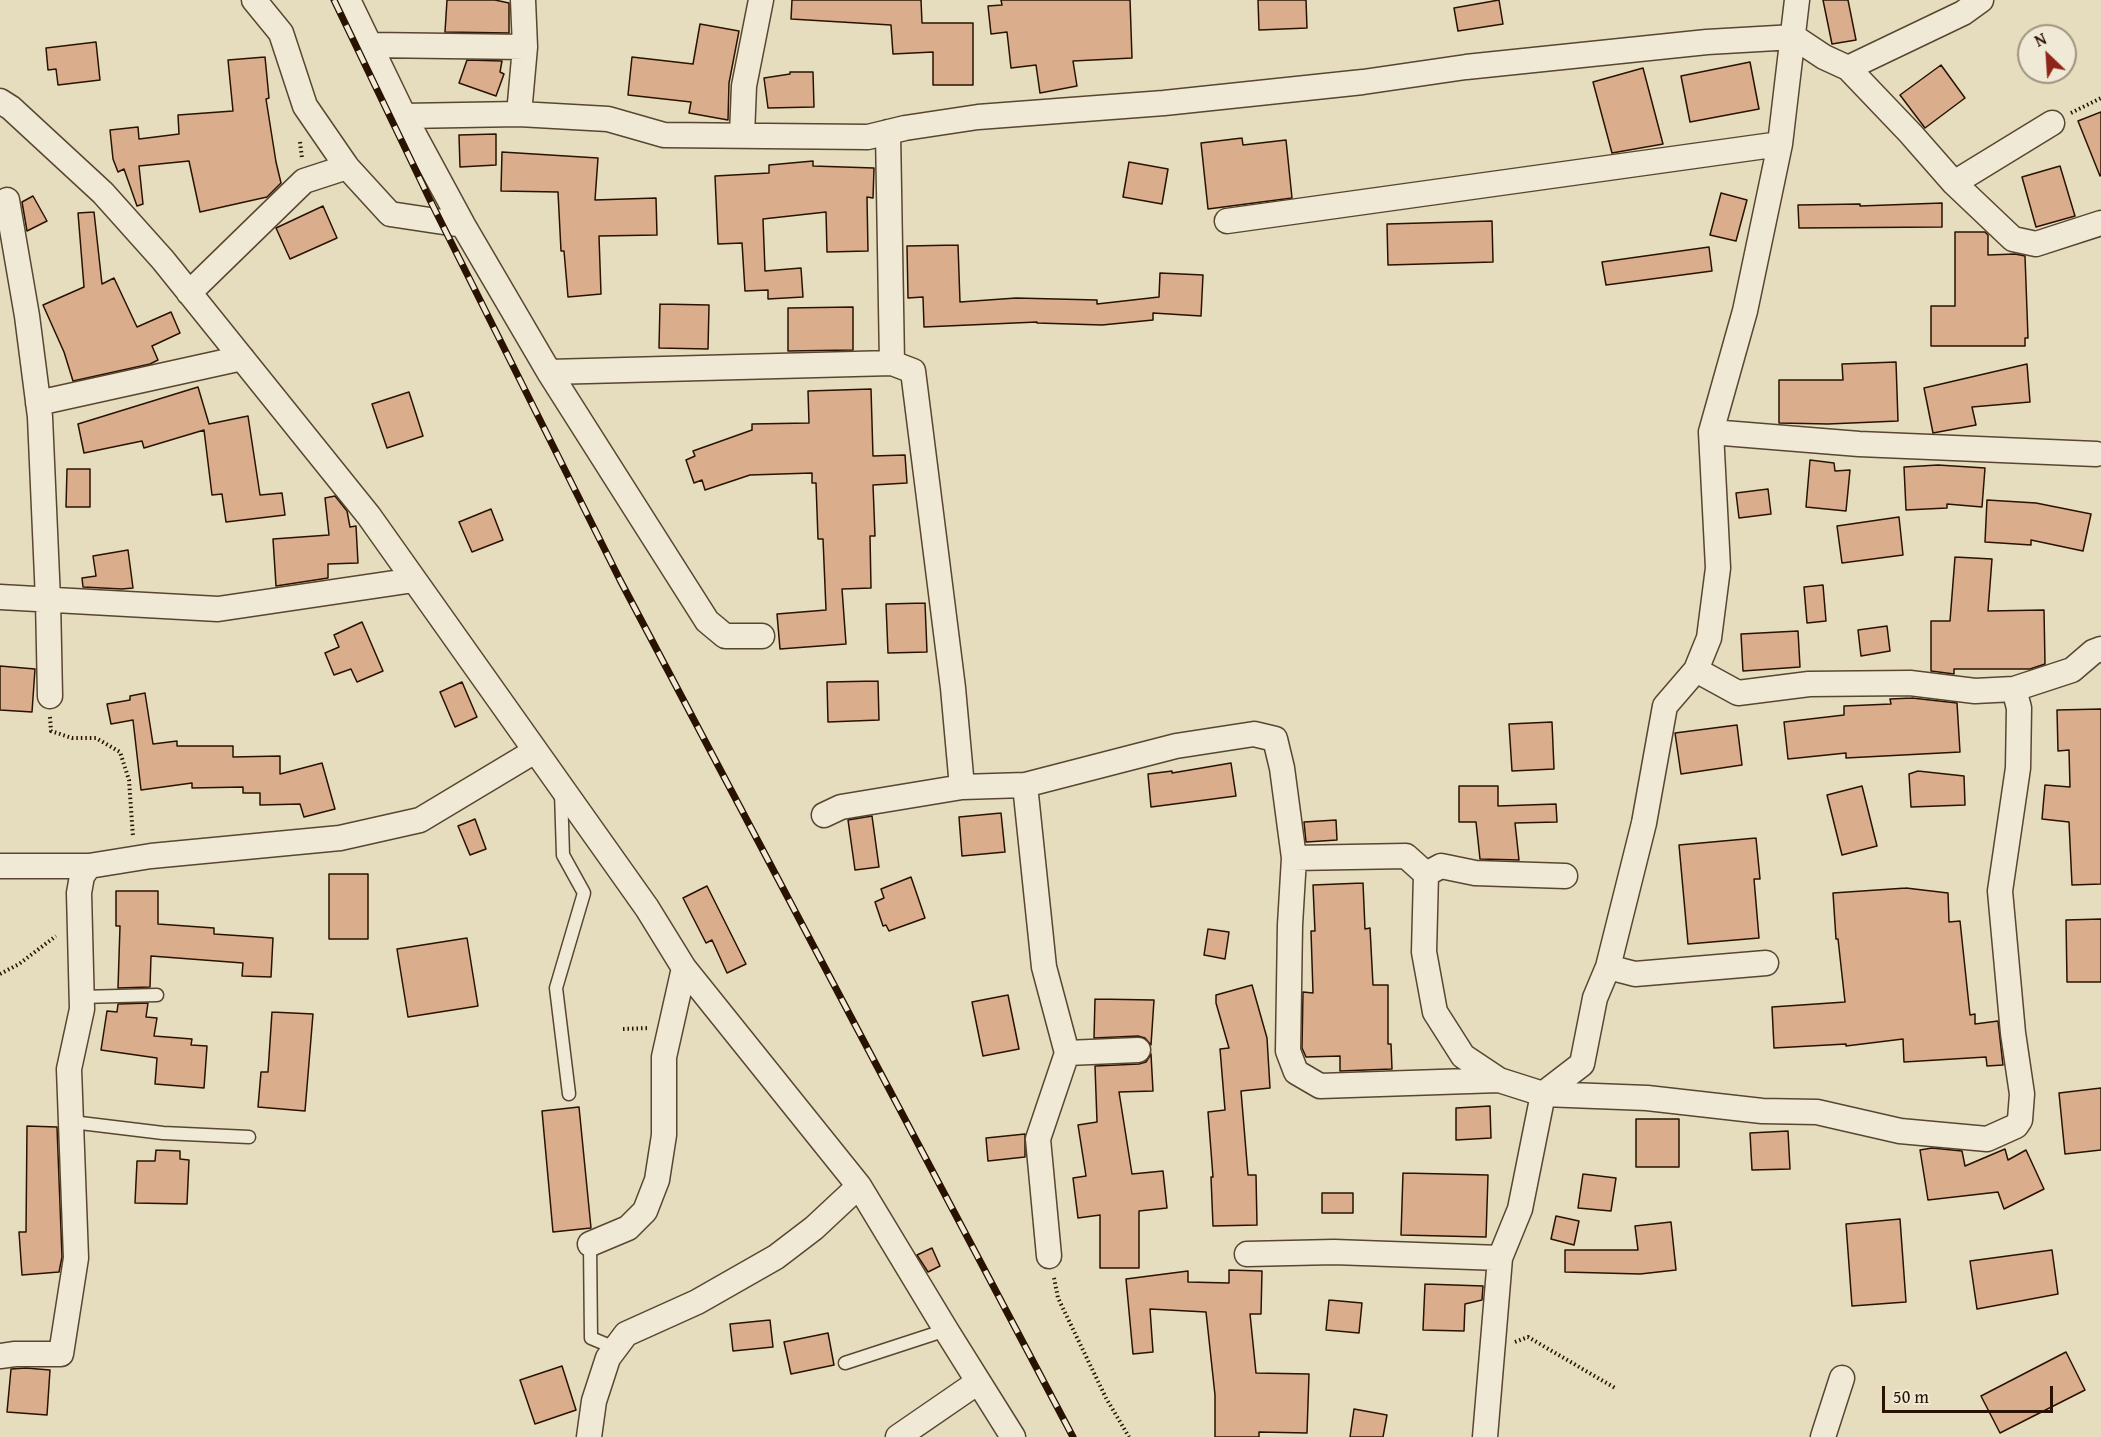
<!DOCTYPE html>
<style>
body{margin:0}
#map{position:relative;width:2101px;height:1437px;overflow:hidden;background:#e6ddbe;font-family:"Gentium Book Plus",serif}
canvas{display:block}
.north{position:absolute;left:2017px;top:24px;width:60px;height:60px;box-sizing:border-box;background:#efe9d5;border:2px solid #a09380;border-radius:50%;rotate:335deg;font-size:16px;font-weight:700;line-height:24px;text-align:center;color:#291300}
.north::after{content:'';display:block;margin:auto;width:21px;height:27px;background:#8f2418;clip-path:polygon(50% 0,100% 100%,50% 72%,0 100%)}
.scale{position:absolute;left:1882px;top:1386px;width:171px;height:27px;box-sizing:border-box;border:3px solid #291300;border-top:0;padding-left:8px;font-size:18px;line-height:21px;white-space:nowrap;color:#291300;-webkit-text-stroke:4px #efe9d5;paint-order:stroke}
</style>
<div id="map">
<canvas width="2101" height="1437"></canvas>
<div class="north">N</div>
<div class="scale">50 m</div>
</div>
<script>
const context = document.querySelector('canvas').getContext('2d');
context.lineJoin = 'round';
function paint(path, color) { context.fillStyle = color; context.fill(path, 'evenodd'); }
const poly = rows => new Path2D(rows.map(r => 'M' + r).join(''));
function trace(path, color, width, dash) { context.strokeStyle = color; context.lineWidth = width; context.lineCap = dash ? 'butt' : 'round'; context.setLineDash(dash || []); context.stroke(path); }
const building = poly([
 [447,0,495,0,509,3,509,33,445,32,447,0],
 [792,0,921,0,922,23,973,23,973,85,933,85,933,52,893,54,891,25,791,19,792,0],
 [1001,0,1130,0,1132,58,1073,61,1077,86,1040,93,1036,65,1011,68,1007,32,991,34,988,6,1002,5,1001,0],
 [1258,0,1306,0,1307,28,1259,30,1258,0],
 [1499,0,1503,24,1458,31,1454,8,1499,0],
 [1823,0,1848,0,1856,40,1832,44,1823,0],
 [700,24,739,31,729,83,728,120,689,113,691,102,628,95,632,57,693,64,700,24],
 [96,42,100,80,58,85,56,69,48,70,46,48,96,42],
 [265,57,269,98,266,99,276,162,281,183,267,197,200,212,189,161,139,166,143,204,137,206,124,169,118,172,113,159,110,130,138,127,139,139,179,134,178,115,233,111,228,60,265,57],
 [467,60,502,61,500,72,504,74,496,96,459,83,467,60],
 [1750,62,1759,109,1690,122,1681,76,1750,62],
 [1941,65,1965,98,1925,128,1900,95,1941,65],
 [1643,68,1663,144,1612,153,1593,82,1643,68],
 [790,72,813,72,814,107,768,108,764,78,790,74,790,72],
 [2101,112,2101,175,2100,176,2078,121,2101,112],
 [496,134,496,165,460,167,459,135,496,134],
 [1242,138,1243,145,1286,140,1292,198,1208,209,1201,143,1242,138],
 [502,152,598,158,595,200,656,198,657,235,599,236,601,294,568,297,564,251,561,251,558,192,501,191,502,152],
 [813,161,813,166,874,168,873,198,867,197,868,251,827,252,826,212,763,219,765,271,801,268,803,297,768,299,768,290,745,291,742,243,718,244,715,176,769,173,769,165,813,161],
 [1129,162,1168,169,1162,204,1123,197,1129,162],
 [2060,166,2075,216,2036,227,2022,177,2060,166],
 [1721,193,1747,200,1736,241,1710,235,1721,193],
 [33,196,47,221,27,231,22,202,33,196],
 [1942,203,1942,227,1799,228,1798,205,1860,204,1860,206,1942,203],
 [323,206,337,238,290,259,276,228,323,206],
 [94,212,102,284,114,278,137,327,171,312,180,333,152,346,158,360,150,364,73,381,64,352,43,305,84,287,78,213,94,212],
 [1492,221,1493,262,1388,265,1387,224,1492,221],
 [1955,232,1985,232,1988,235,1988,255,2015,254,2025,256,2028,338,2025,338,2025,346,1931,346,1931,306,1955,306,1955,232],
 [958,245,960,302,1016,298,1097,300,1097,304,1159,297,1160,273,1203,275,1201,316,1153,313,1153,320,1102,325,1037,323,1037,322,924,327,923,297,908,298,907,246,958,245],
 [1709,247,1712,271,1606,285,1602,262,1709,247],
 [660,304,709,305,708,349,659,348,660,304],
 [853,307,853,350,788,351,788,308,853,307],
 [1896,362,1898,421,1828,424,1779,423,1779,380,1843,380,1842,364,1896,362],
 [2027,364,2030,402,1972,407,1976,425,1933,433,1924,388,2027,364],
 [198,387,209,424,248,416,260,495,282,493,285,515,226,522,222,494,212,495,204,430,144,448,142,441,84,453,78,424,198,387],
 [871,389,873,456,905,455,907,483,873,485,875,536,870,536,871,588,842,589,846,644,780,649,777,614,826,610,823,539,818,539,816,483,812,483,812,473,750,475,705,490,702,480,694,483,686,460,695,456,693,451,752,430,752,424,809,423,808,391,871,389],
 [409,392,423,436,387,448,372,404,409,392],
 [1810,460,1834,463,1835,471,1850,470,1846,511,1806,507,1810,460],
 [1938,465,1985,468,1982,507,1947,504,1947,508,1906,510,1904,467,1938,465],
 [67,469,90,469,90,507,66,507,67,469],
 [1768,489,1771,514,1739,518,1736,493,1768,489],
 [335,496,347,511,350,527,356,526,358,563,328,564,328,578,276,586,273,539,329,535,325,498,335,496],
 [1987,500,2036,503,2091,514,2083,551,2031,540,2031,545,1985,542,1987,500],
 [491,509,503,540,472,552,459,522,491,509],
 [1899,517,1903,555,1842,563,1837,526,1899,517],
 [128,550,133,588,122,589,83,587,82,578,96,576,93,556,128,550],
 [1955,557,1992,559,1988,611,2044,610,2045,664,2030,669,1954,669,1954,674,1931,671,1931,621,1950,621,1955,557],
 [1823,585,1826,621,1807,623,1804,587,1823,585],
 [925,603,927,652,888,653,886,604,925,603],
 [362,622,383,671,357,682,351,669,334,675,325,653,339,647,334,635,362,622],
 [1887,626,1890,651,1861,656,1858,630,1887,626],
 [1798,631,1800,667,1743,671,1741,634,1798,631],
 [0,666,35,669,32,712,0,710,0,666],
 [878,681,879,720,828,722,827,682,878,681],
 [462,682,477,717,455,727,440,692,462,682],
 [145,693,153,744,177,741,177,746,233,746,233,757,280,756,280,774,322,763,335,809,304,817,300,804,260,805,260,793,243,793,243,787,192,788,192,783,141,790,133,720,111,724,107,704,130,700,130,696,145,693],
 [1912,698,1957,703,1960,752,1846,758,1846,753,1788,759,1784,722,1844,715,1844,706,1891,704,1890,699,1912,698],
 [2101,709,2101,884,2072,885,2069,822,2042,819,2045,785,2070,787,2069,750,2058,751,2057,710,2101,709],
 [1552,722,1554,769,1512,771,1509,724,1552,722],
 [1737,725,1742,765,1681,774,1675,733,1737,725],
 [1231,763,1236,796,1151,807,1148,774,1172,771,1172,773,1231,763],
 [1918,771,1964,776,1965,805,1911,807,1909,774,1918,771],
 [1459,786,1498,786,1498,806,1556,804,1557,822,1515,823,1519,860,1480,859,1476,822,1459,822,1459,786],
 [1862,786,1877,846,1842,855,1827,795,1862,786],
 [1001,813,1005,852,962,856,959,817,1001,813],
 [872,816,879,867,855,870,848,820,872,816],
 [475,819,486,849,470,855,458,826,475,819],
 [1336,820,1337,840,1306,842,1304,822,1336,820],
 [1756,838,1760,879,1754,879,1759,938,1688,944,1679,845,1756,838],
 [329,874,368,874,368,939,329,939,329,874],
 [911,877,925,918,889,931,886,925,883,926,875,902,884,898,881,889,911,877],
 [1363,883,1365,929,1370,928,1373,985,1388,985,1388,1044,1391,1044,1392,1069,1340,1071,1340,1056,1306,1057,1302,1048,1303,992,1313,993,1311,931,1315,931,1313,885,1363,883],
 [707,886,746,964,727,973,712,940,706,943,683,898,707,886],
 [1906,888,1948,893,1949,922,1960,921,1970,1015,1975,1014,1975,1024,1998,1021,2003,1065,1987,1066,1986,1057,1904,1062,1903,1039,1846,1046,1846,1044,1774,1048,1772,1007,1845,1002,1838,939,1836,939,1833,893,1906,888],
 [116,891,158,891,158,924,214,928,214,934,273,938,271,977,242,976,243,963,151,956,150,987,118,988,120,926,116,926,116,891],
 [2101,919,2101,982,2067,982,2066,920,2101,919],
 [1208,929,1229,932,1225,959,1204,955,1208,929],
 [467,938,478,1006,408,1017,397,949,467,938],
 [1252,985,1267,1038,1270,1088,1241,1091,1248,1175,1256,1175,1257,1225,1213,1226,1211,1177,1213,1177,1208,1112,1225,1110,1220,1049,1229,1048,1216,1003,1216,995,1252,985],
 [1008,995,1019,1049,983,1056,972,1002,1008,995],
 [1095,999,1154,1000,1151,1045,1145,1038,1138,1036,1094,1038,1095,999],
 [148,1003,146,1017,157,1018,154,1036,192,1039,191,1045,207,1046,204,1088,155,1084,157,1058,101,1050,107,1011,117,1012,118,1004,148,1003],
 [272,1012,313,1014,305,1111,258,1107,261,1072,268,1072,272,1012],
 [1151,1054,1153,1091,1119,1092,1132,1174,1163,1171,1167,1208,1139,1211,1139,1268,1100,1268,1100,1215,1078,1218,1073,1178,1086,1176,1078,1125,1097,1122,1095,1066,1139,1064,1146,1062,1151,1054],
 [2101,1088,2101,1150,2065,1154,2059,1093,2101,1088],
 [1490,1106,1491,1138,1456,1140,1456,1108,1490,1106],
 [579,1107,591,1228,553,1232,542,1111,579,1107],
 [1636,1119,1679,1119,1679,1167,1636,1167,1636,1119],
 [27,1126,57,1127,62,1257,59,1272,22,1275,19,1232,26,1232,27,1126],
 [1788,1131,1790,1169,1752,1170,1750,1133,1788,1131],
 [1025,1134,1025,1157,988,1161,986,1138,1025,1134],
 [1932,1148,1962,1151,1965,1166,2005,1149,2008,1160,2026,1150,2044,1189,2004,1209,1998,1192,1928,1200,1920,1150,1932,1148],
 [156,1150,180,1151,180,1159,189,1160,187,1204,135,1203,137,1161,155,1161,156,1150],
 [1403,1173,1488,1175,1486,1237,1401,1235,1403,1173],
 [1583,1174,1616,1178,1611,1211,1578,1208,1583,1174],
 [1322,1193,1353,1193,1353,1213,1322,1213,1322,1193],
 [1556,1216,1579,1221,1574,1245,1551,1239,1556,1216],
 [1900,1219,1906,1302,1852,1306,1846,1224,1900,1219],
 [1671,1222,1676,1270,1640,1274,1565,1272,1565,1250,1638,1250,1635,1226,1671,1222],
 [932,1248,940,1266,928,1272,917,1255,932,1248],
 [2052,1250,2058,1294,1977,1309,1970,1261,2052,1250],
 [1229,1270,1262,1271,1261,1314,1250,1314,1256,1373,1309,1374,1307,1433,1259,1432,1259,1437,1215,1437,1215,1395,1206,1312,1150,1309,1153,1352,1133,1354,1126,1279,1188,1271,1188,1282,1229,1283,1229,1270],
 [1425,1284,1483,1286,1482,1300,1465,1304,1464,1331,1423,1330,1425,1284],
 [1329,1300,1362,1303,1359,1333,1326,1330,1329,1300],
 [770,1320,773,1347,733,1351,730,1324,770,1320],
 [828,1333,834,1365,791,1374,784,1342,828,1333],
 [2066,1352,2085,1390,2000,1433,1981,1396,2066,1352],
 [562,1366,576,1410,535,1424,520,1380,562,1366],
 [26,1368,50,1370,47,1415,7,1412,11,1369,26,1368],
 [1354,1409,1387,1415,1383,1437,1350,1437,1354,1409]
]);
paint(building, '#daad8d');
trace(building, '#291300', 1.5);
const service = poly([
 [561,792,563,855,584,893,556,988,569,1094],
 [81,997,157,995],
 [72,1122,163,1133,249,1137],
 [590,1244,591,1338,615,1348],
 [845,1363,946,1330]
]);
const minor = poly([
 [254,0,281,33,305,106,347,167,390,214,463,225],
 [348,0,404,116,463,225,549,372,892,363,888,132],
 [371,45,525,47],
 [1848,68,1963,13,1981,0],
 [0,101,11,108,103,193,163,260,369,516,647,908,684,968,859,1186,946,1330,1013,1437],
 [519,114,525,47,523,0],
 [404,116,519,114,608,119,664,135,868,137,905,128,978,117,1164,103,1363,82,1466,67,1707,42,1794,37,1824,57,1848,68,1911,134,1954,183,2013,239,2036,244,2101,223],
 [742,135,744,86,761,0],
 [1954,183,2052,123],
 [7,200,27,316,40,417,48,600,50,696],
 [1227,221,1780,144],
 [189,293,304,181,347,167],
 [892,363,913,371,953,688,962,787],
 [549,372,707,621,725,636,762,636],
 [38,403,242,358],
 [1711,432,1859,444,2096,454],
 [0,597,218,609,414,580],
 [2014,689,2072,670,2093,652,2101,649],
 [1025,785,1044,967,1067,1053,1038,1139,1049,1256],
 [824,815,841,807,962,787,1025,785,1176,746,1254,734,1275,739,1282,768,1294,858,1290,925,1288,1051,1296,1072,1320,1086,1499,1080,1543,1094,1647,1098,1762,1111,1817,1112,1900,1131,1987,1139,2016,1126,2020,1120,2022,1094,2013,1033,2000,891,2018,768,2019,708,2014,689,1975,691,1910,683,1809,684,1738,693,1696,670],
 [1294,858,1406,856,1426,874,1424,952,1435,1012,1463,1056,1499,1080],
 [0,866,89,866],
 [1426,874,1441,866,1475,873,1565,876],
 [1608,967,1635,974,1766,963],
 [1067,1053,1138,1050],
 [590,1244,628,1228,645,1211,657,1180,664,1135,664,1057,684,968],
 [1247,1254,1334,1252,1500,1258],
 [0,1356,15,1354,61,1354,76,1258,69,1069,82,1009,79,893,82,876,89,866,151,856,340,838,420,820,535,751],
 [589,1437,594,1401,608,1358,626,1334,697,1302,776,1257,814,1228,859,1186],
 [898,1437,978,1382],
 [1485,1437,1500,1258,1520,1209,1543,1094,1582,1064,1595,998,1608,967,1644,823,1665,706,1696,670,1709,638,1718,568,1711,432,1745,311,1780,144,1797,0],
 [1823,1437,1842,1378]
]);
trace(service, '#584630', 15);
trace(minor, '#584630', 27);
trace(poly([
 [2071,113,2101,98],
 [300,142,302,158],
 [50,717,51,731,72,738,96,738,120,752,129,780,133,837],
 [0,974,19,964,56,936],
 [623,1029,649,1028],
 [1054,1278,1058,1298,1106,1398,1129,1437],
 [1515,1342,1528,1337,1615,1388]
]), '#291300', 4, [1.5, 3]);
trace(service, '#efe9d5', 12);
trace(minor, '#efe9d5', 24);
const rail = poly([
 [334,0,431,202,620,580,1073,1437]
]);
trace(rail, '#291300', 7);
trace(rail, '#efe9d5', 4.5, [14]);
</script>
